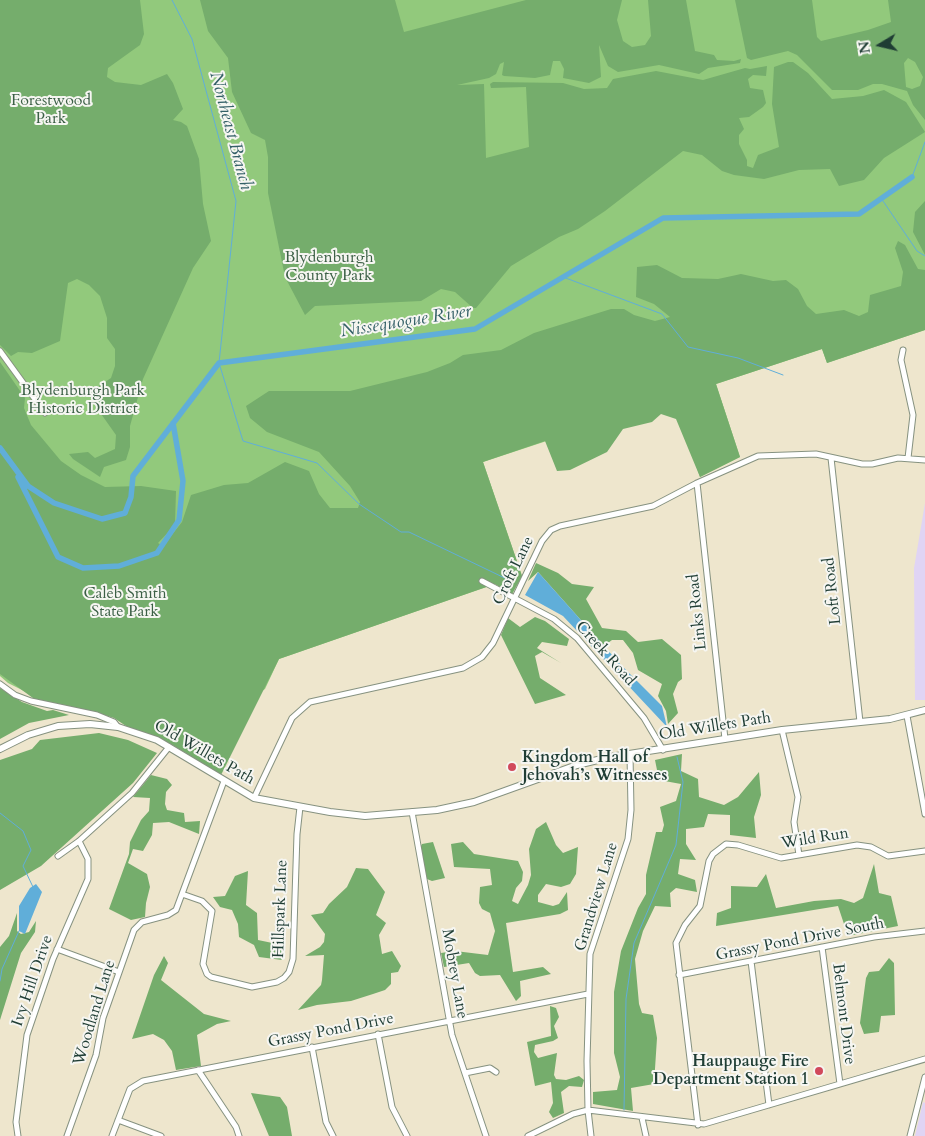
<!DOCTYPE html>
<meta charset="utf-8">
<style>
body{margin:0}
#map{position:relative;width:925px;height:1136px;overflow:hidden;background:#eee6cd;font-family:Cardo,serif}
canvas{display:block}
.north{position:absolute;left:855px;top:20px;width:50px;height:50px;-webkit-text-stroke:4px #f6f6f2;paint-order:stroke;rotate:261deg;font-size:14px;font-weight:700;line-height:20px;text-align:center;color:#1f3d34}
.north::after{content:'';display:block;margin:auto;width:18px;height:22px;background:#1f3d34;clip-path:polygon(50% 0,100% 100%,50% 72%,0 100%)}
</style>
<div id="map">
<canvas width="925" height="1136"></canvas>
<div class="north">N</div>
</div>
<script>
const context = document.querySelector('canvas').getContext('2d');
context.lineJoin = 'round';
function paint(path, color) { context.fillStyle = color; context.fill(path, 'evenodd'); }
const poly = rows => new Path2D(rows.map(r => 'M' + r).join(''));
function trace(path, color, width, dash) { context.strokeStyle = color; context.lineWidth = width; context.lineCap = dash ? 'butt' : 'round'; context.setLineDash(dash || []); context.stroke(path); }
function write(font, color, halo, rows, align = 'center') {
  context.font = font + ' Cardo,serif'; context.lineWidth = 4; context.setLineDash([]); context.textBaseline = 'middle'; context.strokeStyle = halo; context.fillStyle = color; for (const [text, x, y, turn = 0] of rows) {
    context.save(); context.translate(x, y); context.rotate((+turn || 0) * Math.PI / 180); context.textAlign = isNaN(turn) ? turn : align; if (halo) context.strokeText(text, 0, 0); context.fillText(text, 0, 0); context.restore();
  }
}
paint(poly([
 [925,503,925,700,915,700,914,568],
 [923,1102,925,1103,925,1136,915,1136]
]), '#e0d4f4');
paint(poly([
 [0,0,925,0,925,330,827,363,822,349,716,384,740,457,700,477,674,399,483,462,522,576,512,594,495,584,279,659,265,689,178,748,128,720,99,710,36,697,8,683,0,676]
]), '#92c97c');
paint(poly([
 [0,0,140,0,144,34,140,45,108,68,107,77,115,82,141,85,167,74,173,83,183,109,173,120,181,122,187,126,199,159,203,204,211,241,193,268,143,379,130,426,130,447,126,460,104,467,100,477,73,459,69,454,88,452,95,458,115,449,116,435,99,411,97,403,91,399,89,394,92,387,99,386,111,378,115,366,115,349,107,338,107,318,100,296,89,285,77,279,68,283,60,341,32,353,18,352,11,356,0,345],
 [200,0,395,0,404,32,526,0,622,0,617,20,623,41,632,47,645,45,651,36,648,0,686,0,695,51,714,55,717,60,734,61,741,59,740,63,708,68,699,74,659,65,618,72,608,66,599,45,601,77,589,83,563,78,564,69,560,61,553,61,550,75,535,78,504,76,502,75,504,62,500,64,496,74,489,78,457,85,484,84,486,158,529,147,526,87,491,88,490,84,493,82,563,83,584,89,607,88,613,79,656,71,703,80,745,68,750,69,767,66,766,76,753,75,748,79,750,88,763,90,766,103,763,107,749,117,739,118,744,129,739,135,739,144,747,160,747,166,753,168,758,155,779,147,772,104,774,67,788,62,793,62,808,73,832,99,863,96,884,90,906,102,925,132,884,158,864,180,839,186,830,169,799,170,764,179,734,175,722,171,702,155,683,151,605,211,578,229,559,237,511,266,476,308,473,308,455,292,441,289,421,301,315,306,305,315,285,277,268,193,268,157,265,140,251,133,232,92,228,58,208,31],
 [735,0,812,0,817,37,821,41,868,30,891,22,888,0,925,0,925,120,913,105,907,91,882,84,873,84,858,90,832,90,797,55,788,51,751,60,747,58],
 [908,58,915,62,923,77,920,86,912,89,906,87,904,63],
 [925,201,925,255,913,232,915,212],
 [898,241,905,245,918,269,925,270,925,330,827,363,822,349,716,384,740,457,700,477,676,419,661,414,652,422,623,429,607,452,570,470,557,471,545,441,483,462,522,576,512,594,495,584,279,659,221,775,171,744,126,726,114,718,91,711,37,701,0,674,0,362,25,398,24,408,31,425,61,461,81,475,105,487,141,486,176,491,175,525,158,543,163,546,182,522,191,495,224,485,248,483,285,462,309,471,319,494,330,508,358,508,360,502,350,486,319,452,267,432,250,418,246,406,269,391,350,391,427,372,450,363,463,355,501,350,534,333,611,309,624,309,634,315,655,321,670,317,654,304,636,297,637,267,657,265,682,278,718,279,741,274,773,281,786,280,798,289,807,306,816,314,844,310,859,316,868,312,870,295,901,286,903,272,895,248],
 [536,563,558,573,572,584,594,587,586,599,602,628,626,631,638,642,662,639,681,655,682,679,678,682,673,694,678,713,668,724,666,711,658,696,662,684,638,670,633,653,623,640,612,640,604,646,538,572,528,581],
 [535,617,545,621,569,639,567,646,542,642,537,648,561,663,542,652,535,656,540,678,566,695,535,704,501,635,508,618,520,627],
 [0,688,22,702,47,711,53,710,69,715,29,723,0,739],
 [99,733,128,740,157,753,133,783,41,866,0,890,0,760,32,749,40,740],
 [682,754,681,771,698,779,699,797,724,805,738,797,759,772,761,795,754,817,756,838,730,835,730,815,708,814,704,827,686,829,686,844,696,860,680,859,678,874,695,880,697,892,676,888,670,893,671,907,655,906,643,931,635,959,639,1004,642,1013,653,1015,657,1038,654,1084,631,1088,633,1111,593,1104,593,1092,617,1090,620,1077,614,1053,614,992,621,951,638,908,646,894,646,875,656,832,662,832,664,825,660,807,676,801,681,784,659,780,655,760],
 [151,775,167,779,172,785,166,792,165,804,167,810,184,813,185,822,200,821,199,834,169,822,153,823,152,835,143,851,133,849,128,863,147,874,150,887,146,903,145,917,131,920,109,909,129,854,130,842,141,820,149,811,150,798,133,797],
 [546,822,556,845,563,853,578,847,576,874,570,884,561,887,546,884,538,895,538,902,553,906,559,904,567,892,568,910,560,914,506,923,513,972,543,967,551,974,520,981,521,996,516,1001,500,975,480,976,475,973,469,963,444,967,441,953,455,951,488,955,495,931,490,913,482,909,479,903,480,887,492,885,490,869,454,867,451,844,463,842,474,854,518,861,523,872,522,881,516,888,512,901,518,904,528,885,531,875,529,849,536,829],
 [433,842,445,878,432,881,427,879,420,848,422,844],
 [874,864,879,893,891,896,898,926,848,936,838,906,716,926,717,913,731,908,731,886,757,887,766,874,776,908,814,901,841,899,854,903,863,898],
 [356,868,368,869,385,892,376,915,386,923,379,935,382,954,392,951,401,966,398,972,391,973,391,984,385,990,373,994,351,1001,317,1005,298,1010,321,985,322,980,324,955,305,956,320,947,324,942,325,934,311,915,323,913,329,904,347,887],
 [248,871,246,905,257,913,258,940,282,945,282,960,259,957,254,945,239,937,238,924,232,910,220,907,213,897,225,896,235,876],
 [17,913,17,931,21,934,29,932,36,921,35,932,21,953,0,1020,0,947,9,936],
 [164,956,168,963,161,980,204,1014,231,1021,217,1024,197,1035,201,1066,176,1070,172,1051,164,1040,153,1034,132,1039,154,975],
 [889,958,894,963,895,1015,881,1016,879,1032,864,1034,860,1023,866,978,869,972,879,971],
 [550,1006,556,1008,559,1017,554,1026,558,1038,553,1041,535,1045,534,1052,538,1058,557,1053,554,1075,556,1079,566,1080,579,1076,584,1080,582,1087,569,1086,561,1092,564,1113,553,1118,549,1112,553,1103,551,1082,535,1086,527,1042,551,1036],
 [251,1093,280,1097,287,1107,292,1136,269,1136]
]), '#75ad6c');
paint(poly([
 [538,572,621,665,662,706,667,727,563,616,525,595],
 [36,884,42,892,25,934,19,931,19,906,30,888]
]), '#60aed9');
trace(poly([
 [172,0,192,39,236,201,219,363,243,441,317,463,359,504,401,532,409,532,513,582],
 [912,177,925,142],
 [881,198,917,251,925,256],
 [563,277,662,314,688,347,738,358,783,375],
 [669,731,672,734],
 [0,813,23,831,31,850,23,866,33,887],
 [0,981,2,969,19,931],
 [624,1110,626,999,634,943,676,845,683,782,677,757]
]), '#60aed9', 1);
trace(poly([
 [0,448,28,486,54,503,102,519,125,513,131,497,133,476,219,363,475,329,663,218,859,214,912,177],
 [18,477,58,557,83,568,119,566,157,553,179,520,183,481,173,423]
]), '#60aed9', 5.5);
const minor = poly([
 [903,350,901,360,913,415,908,458],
 [0,351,45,413],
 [831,458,860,722],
 [697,483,725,739],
 [482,581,554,619,577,638,644,718,663,750],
 [0,684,15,695,31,701,97,715,114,722,118,727],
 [907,716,925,814],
 [782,730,798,797,794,822,799,855],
 [254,798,292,718,310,702,463,668,482,657,493,643,542,541,551,530,560,526,653,506,697,483,758,456,816,454,862,464,872,464,898,458,925,460],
 [412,812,452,1035,486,1136],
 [58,856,79,841,132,793,169,747],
 [182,894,202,901,212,911,203,964,207,974,211,977,252,987,277,982,284,978,289,972,293,959,297,834,300,807],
 [822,947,840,1084],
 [57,949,119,972],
 [751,961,769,1105],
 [679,975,874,937,925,931],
 [378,1034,392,1107,407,1136],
 [312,1047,326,1122,333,1136],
 [198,1070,236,1127,239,1136],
 [465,1073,490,1068,496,1072],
 [642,1118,646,1136],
 [118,1120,161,1136],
 [698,1125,676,943,685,925,700,906,709,861,713,854,726,844,738,845,781,858,857,845,871,847,888,856,925,851],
 [18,1136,16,1122,27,1035,53,959,88,879,88,859,79,841],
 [67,1136,96,1055,103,1018,134,930,142,922,168,915,176,910,224,781],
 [112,1136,130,1089,143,1081,588,994],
 [528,1136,573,1114,588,1110,704,1124,925,1059],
 [591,1136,588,1110,587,1061,590,954,628,839,631,810,630,754],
 [910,1136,925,1077]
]);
const major = poly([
 [0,749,28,735,58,726,90,724,118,727,157,740,254,798,330,812,365,816,437,810,474,802,577,765,610,757,782,730,890,719,925,710]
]);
trace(minor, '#869280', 7);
trace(major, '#869280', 8);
trace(minor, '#fff', 5);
trace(major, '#fff', 6);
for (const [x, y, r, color] of [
 [512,767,5,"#d1495b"],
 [819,1071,5,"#d1495b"]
]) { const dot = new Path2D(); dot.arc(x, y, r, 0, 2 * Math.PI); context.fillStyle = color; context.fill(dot); trace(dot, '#f6f6f2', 2); }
write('16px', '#3c6046', '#f6f6f2', [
 ["Forestwood",51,101],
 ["Park",51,119],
 ["Blydenburgh",329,258],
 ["County Park",329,276],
 ["Blydenburgh Park",83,391],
 ["Historic District",83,409],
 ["Caleb Smith",125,594],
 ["State Park",125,612]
]);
write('16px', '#1f3d34', '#f6f6f2', [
 ["Croft Lane",514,571,-64],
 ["Loft Road",833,591,-96],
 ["Links Road",698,612,-96],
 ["Creek Road",605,654,48],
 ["Old Willets Path",715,727,-9],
 ["Old Willets Path",204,753,30],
 ["Wild Run",815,839,-9],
 ["Grandview Lane",597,897,-73],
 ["Hillspark Lane",281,909,-88],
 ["Grassy Pond Drive South",800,940,-11],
 ["Mobrey Lane",454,974,80],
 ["Ivy Hill Drive",33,981,-71],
 ["Woodland Lane",95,1013,-73],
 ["Belmont Drive",843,1014,83],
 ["Grassy Pond Drive",331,1031,-11]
]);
write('bold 16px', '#1f3d34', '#f6f6f2', [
 ["Kingdom Hall of",522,758],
 ["Jehovah’s Witnesses",522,776],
 ["Hauppauge Fire",809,1062,"right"],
 ["Department Station 1",809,1080,"right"]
], 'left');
write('italic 18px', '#325f66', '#f6f6f2', [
 ["Northeast Branch",230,131,75],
 ["Nissequogue River",406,322,-9]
]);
</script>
